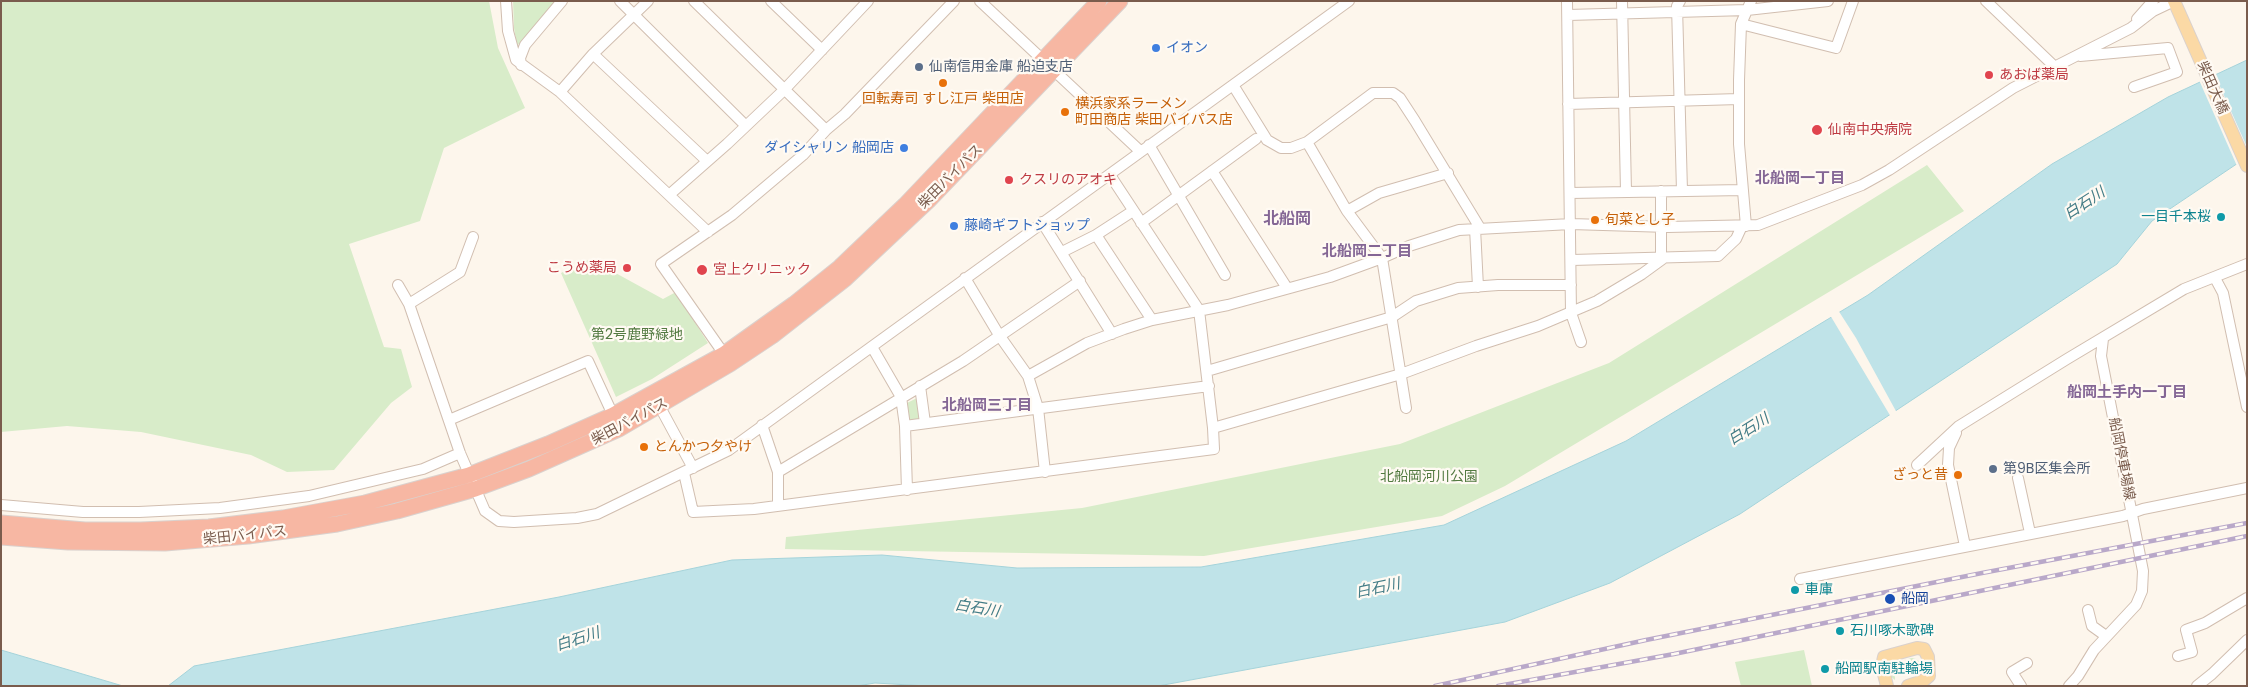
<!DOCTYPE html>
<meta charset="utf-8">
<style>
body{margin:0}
#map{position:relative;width:2248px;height:687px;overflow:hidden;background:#fdf6ec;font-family:Poppins,sans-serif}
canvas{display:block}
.frame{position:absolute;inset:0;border:2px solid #7a5c4d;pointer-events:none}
</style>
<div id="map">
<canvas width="2248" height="687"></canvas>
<div class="frame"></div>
</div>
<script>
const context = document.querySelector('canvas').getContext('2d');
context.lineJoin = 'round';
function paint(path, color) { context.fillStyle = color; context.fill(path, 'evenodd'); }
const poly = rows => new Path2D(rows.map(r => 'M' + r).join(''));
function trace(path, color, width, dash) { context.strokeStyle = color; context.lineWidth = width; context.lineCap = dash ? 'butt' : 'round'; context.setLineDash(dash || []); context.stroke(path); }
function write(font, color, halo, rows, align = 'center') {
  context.font = font + ' Poppins,"Noto Sans JP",sans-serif'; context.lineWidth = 4.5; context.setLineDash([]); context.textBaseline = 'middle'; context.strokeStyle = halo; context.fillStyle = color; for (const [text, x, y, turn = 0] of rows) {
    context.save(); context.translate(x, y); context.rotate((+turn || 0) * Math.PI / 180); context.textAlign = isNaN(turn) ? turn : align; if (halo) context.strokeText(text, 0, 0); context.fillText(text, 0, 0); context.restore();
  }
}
paint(poly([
 [1,1,489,1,498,48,525,108,444,148,420,221,349,244,384,347,401,349,412,387,391,403,334,470,287,472,251,455,141,432,67,426,1,432],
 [513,1,556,1,517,46,514,28],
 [1927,165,1964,211,1505,486,1442,516,1204,556,785,549,786,537,1082,508,1400,444,1609,363],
 [590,259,663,299,676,292,708,343,652,379,616,397,561,273],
 [919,397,923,421,909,423,905,404],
 [1804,650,1812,686,1741,686,1735,662],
 '1903 667a9 9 0 1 1 18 0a9 9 0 1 1-18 0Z',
 [1896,660,1895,677,1895,680,1889,675,1888,664,1890,661]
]), '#d8ecc9');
const water = poly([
 [2247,60,2247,157,2152,221,2117,264,1740,514,1610,583,1505,622,1158,686,927,686,875,683,857,686,168,686,194,666,559,597,732,560,882,555,1017,568,1201,567,1444,525,1626,441,1868,295,2052,164,2168,97,2247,60],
 [1,650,69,670,123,686,1,686,1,650]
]);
paint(water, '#bfe3e8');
trace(water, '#a5d3da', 1);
paint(poly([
 [2214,73,2247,147,2247,160,2237,166,2199,80],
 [1838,310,1856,338,1897,413,1891,417,1830,315]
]), '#fdf6ec');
const minor = poly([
 [506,1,508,31,516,60,560,92,708,232],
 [620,1,746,126],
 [694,1,826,130],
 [771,1,822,50],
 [980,1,1140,151],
 [1567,1,1571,313,1581,342],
 [1622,1,1626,192],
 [1680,1,1677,6,1682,191],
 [1986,1,2055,67],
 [1568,15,1747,10,1828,1],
 [2137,19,2153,1],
 [1741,24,1836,48,1853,1],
 [593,54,707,161],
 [2080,56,2168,48,2177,72,2134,87],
 [521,65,520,58,525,45,562,1],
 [1233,85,1267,140,1281,148,1291,148,1307,142,1373,93,1393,93,1400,98,1415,121,1480,228],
 [560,92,593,54,648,1],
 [1568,104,1739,99],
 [1307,142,1347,211,1382,258,1406,408],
 [1149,145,1225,275],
 [1212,171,1287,288],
 [1110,175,1199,310,1213,428,1401,374,1476,346,1538,326,1597,301,1642,274,1664,258],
 [1661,191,1661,258],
 [1570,193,1743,190],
 [669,195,727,144,784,90,868,1],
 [1347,211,1379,193,1448,173],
 [1042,222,1112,334],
 [1141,223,1256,139],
 [1746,226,1739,144,1739,80,1741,24,1751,1],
 [1475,228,1478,287],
 [1096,235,1152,320],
 [1062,252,1096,235,1133,211],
 [1572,260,1718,256,1736,239,1742,226],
 [965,278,999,335,1028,376,1038,408,1045,472],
 [2215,278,2223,293,2247,407],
 [398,285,409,304,460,453,485,511,499,521,514,522,577,518,597,514,729,450,1349,1],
 [409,304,460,272,473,237],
 [872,347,901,397,905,426,907,490],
 [724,354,661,264,732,215,803,155,826,130,845,114,954,1],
 [1207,371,1392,317,1416,301,1458,288,1498,285,1571,285],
 [1028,376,1087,343,1124,329,1152,320,1228,305,1330,277,1382,258,1409,246,1459,230,1571,224,1668,227,1758,225,1862,185,1889,170,2013,88,2131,28,2153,11,2174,1],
 [920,386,925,423],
 [660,407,693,468],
 [449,420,588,361,613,415],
 [762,425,778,472,963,361,1080,281],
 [905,426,1209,386],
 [1956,433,1949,448,1948,465,1965,546],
 [1917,465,1959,426,2067,359,2184,289,2247,264],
 [684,473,693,512,754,509,1214,449,1213,428],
 [2018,478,2030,533],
 [1,505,83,512,139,512,220,508,309,496,423,469,460,453],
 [778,506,778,472],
 [1800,579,2123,516,2143,509,2247,488],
 [2088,610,2092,626,2106,636],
 [2178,656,2192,652,2186,630,2205,623,2247,598],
 [2021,686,2012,672,2027,663],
 [2069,686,2078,676,2094,650,2136,605,2142,591,2143,571,2101,356,2103,339],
 [2197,686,2212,674,2247,640]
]);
const major = poly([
 [2174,1,2247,166],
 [1887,686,1882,666,1884,657,1917,648,1924,649,1928,657,1929,676,1923,681,1908,686]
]);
const highway = poly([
 [1,523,85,530,141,530,209,527,283,518,365,503,469,475,548,444,613,415,724,354,794,304,840,267,905,205,1099,1],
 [1,537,68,542,165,543,248,536,337,524,397,511,475,489,529,469,619,429,730,364,772,336,845,279,928,201,1120,1]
]);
trace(minor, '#d1beb0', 12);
trace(major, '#dad1cd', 14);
trace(highway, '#dad1cd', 17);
trace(minor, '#fff', 10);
trace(major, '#fbd9a5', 12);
trace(highway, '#f7b7a3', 15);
const rail = poly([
 [1435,686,1646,640,1982,573,2247,523],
 [1498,686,1674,654,2247,536]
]);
trace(rail, '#b9a8c9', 4.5);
trace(rail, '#fffaf3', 2.5, [8]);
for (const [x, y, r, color] of [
 [1156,48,5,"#3f7fe0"],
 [919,67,5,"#5c6f8a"],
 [1989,75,5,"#e0444e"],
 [943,83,5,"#e8710a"],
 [1065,112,5,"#e8710a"],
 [1817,130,6,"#e0444e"],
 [904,148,5,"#3f7fe0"],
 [1009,180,5,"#e0444e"],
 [2221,217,5,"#0f9aa8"],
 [1595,220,5,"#e8710a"],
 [954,226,5,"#3f7fe0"],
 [627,268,5,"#e0444e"],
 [702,270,6,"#e0444e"],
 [644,447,5,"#e8710a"],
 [1993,469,5,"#5c6f8a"],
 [1958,475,5,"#e8710a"],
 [1795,590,5,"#0f9aa8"],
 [1890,599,6,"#1a4fb4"],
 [1840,631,5,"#0f9aa8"],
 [1825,669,5,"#0f9aa8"]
]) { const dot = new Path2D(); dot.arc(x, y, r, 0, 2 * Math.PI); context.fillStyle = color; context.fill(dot); trace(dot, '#fffaf3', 2); }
write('14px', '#366cbe', '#fffaf3', [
 ["イオン",1166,48],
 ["ダイシャリン 船岡店",894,148,"right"],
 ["藤崎ギフトショップ",964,226]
], 'left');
write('14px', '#4e5e75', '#fffaf3', [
 ["仙南信用金庫 船迫支店",929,67],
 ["第9B区集会所",2003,469]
], 'left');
write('14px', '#be3a42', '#fffaf3', [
 ["あおば薬局",1999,75],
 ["仙南中央病院",1828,130],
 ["クスリのアオキ",1019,180],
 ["こうめ薬局",617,268,"right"],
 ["宮上クリニック",713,270]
], 'left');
write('14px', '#7a5c4d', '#fffaf3', [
 ["柴田大橋",2212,88,66],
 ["柴田バイパス",951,177,-45],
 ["柴田バイパス",630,422,-28],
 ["船岡停車場線",2121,459,79],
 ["柴田バイパス",245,536,-6]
]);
write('14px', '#c56008', '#fffaf3', [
 ["回転寿司 すし江戸 柴田店",943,99,"center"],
 ["横浜家系ラーメン",1075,104],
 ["町田商店 柴田バイパス店",1075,120],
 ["旬菜とし子",1605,220],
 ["とんかつ夕やけ",654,447],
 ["ざっと昔",1948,475,"right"]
], 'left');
write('14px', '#0d838f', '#fffaf3', [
 ["一目千本桜",2211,217,"right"],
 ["車庫",1805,590],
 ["石川啄木歌碑",1850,631],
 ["船岡駅南駐輪場",1835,669]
], 'left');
write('14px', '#537a41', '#fffaf3', [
 ["第2号鹿野緑地",637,335],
 ["北船岡河川公園",1429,477]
]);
write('14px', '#164399', '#fffaf3', [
 ["船岡",1901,599]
], 'left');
write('bold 15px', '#846695', '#fffaf3', [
 ["北船岡一丁目",1800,179],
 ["北船岡二丁目",1367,252],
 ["船岡土手内一丁目",2127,393],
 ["北船岡三丁目",987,406]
]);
write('italic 15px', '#437c86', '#fffaf3', [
 ["白石川",2085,204,-33],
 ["白石川",1749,430,-32],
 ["白石川",1378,589,-12],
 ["白石川",977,609,9],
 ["白石川",578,640,-18]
]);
write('bold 16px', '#846695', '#fffaf3', [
 ["北船岡",1287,220]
]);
</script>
